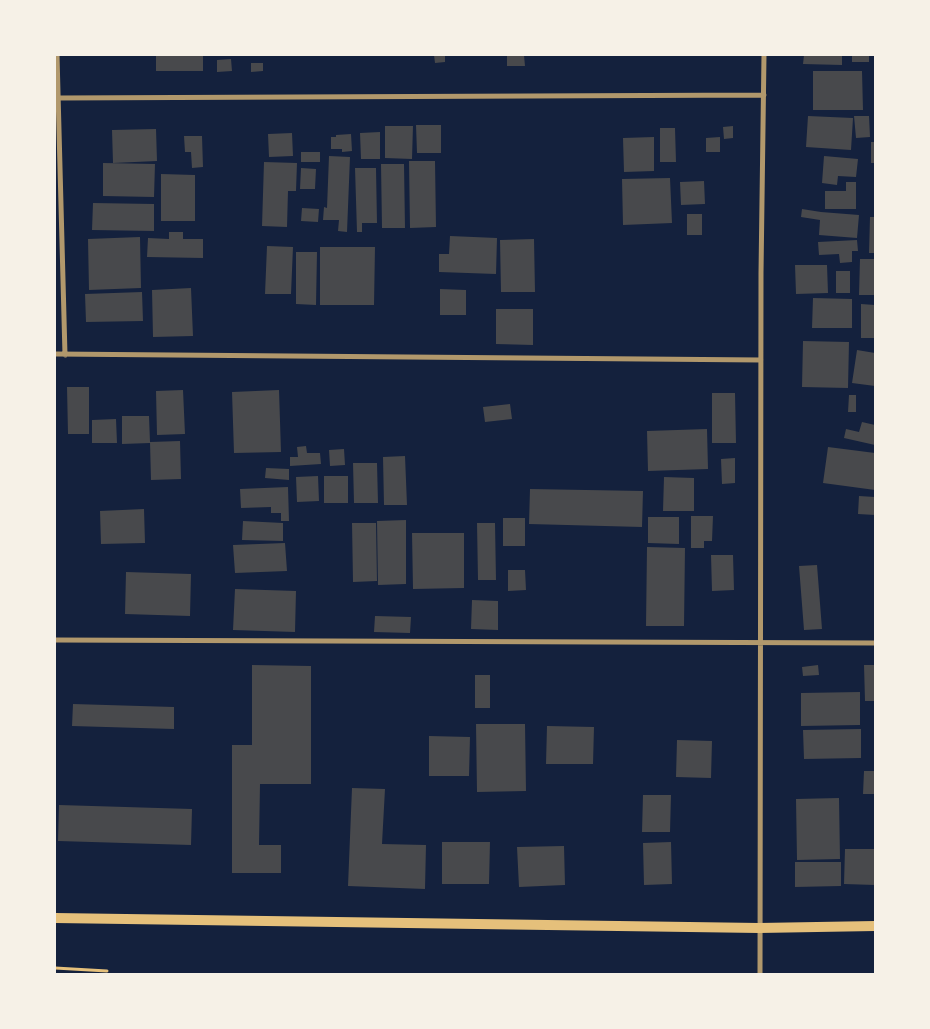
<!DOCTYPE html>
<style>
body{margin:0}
#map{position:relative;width:930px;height:1029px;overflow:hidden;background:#14213d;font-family:"IBM Plex Sans",sans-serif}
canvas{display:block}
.frame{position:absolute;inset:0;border:56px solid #f6f1e7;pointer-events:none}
</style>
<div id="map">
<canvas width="930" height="1029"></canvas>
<div class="frame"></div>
</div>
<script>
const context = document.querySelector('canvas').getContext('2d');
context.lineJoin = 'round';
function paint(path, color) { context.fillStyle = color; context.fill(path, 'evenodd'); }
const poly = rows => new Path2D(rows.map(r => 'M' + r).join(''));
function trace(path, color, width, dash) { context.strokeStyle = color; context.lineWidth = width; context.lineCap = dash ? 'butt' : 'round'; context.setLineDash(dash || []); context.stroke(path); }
paint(poly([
 [156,55,203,55,203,71,156,71],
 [434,55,445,55,445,62,435,63],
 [507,55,524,55,525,66,507,66],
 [804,55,842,55,842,65,803,64],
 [852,55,869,55,869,62,852,62],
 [231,59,232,71,217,72,217,60],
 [251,63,263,63,263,71,251,72],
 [813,71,862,71,863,110,813,110],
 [808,116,853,118,851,150,806,147],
 [854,116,869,116,870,137,856,138],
 [416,125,441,125,441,153,417,153],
 [385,126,413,126,412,159,385,158],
 [733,126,733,138,724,139,723,127],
 [660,128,675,128,676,162,660,162],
 [156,129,157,161,113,163,112,130],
 [380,132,380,159,361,159,360,133],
 [292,133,293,156,269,157,268,134],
 [351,134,352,151,342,152,342,149,331,149,331,137,336,137,336,135],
 [184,136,202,136,203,167,192,168,191,152,185,152],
 [654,137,654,171,624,172,623,138],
 [720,137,720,152,706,152,706,138],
 [871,142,875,142,875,163,871,163],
 [301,152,320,152,320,162,301,162],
 [329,156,350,157,347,232,338,231,339,220,323,220,324,207,327,208],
 [824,156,858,159,856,177,838,176,837,185,822,183],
 [409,161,435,161,436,227,410,228],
 [264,162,297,163,296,191,288,191,287,227,262,226],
 [103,163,155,164,154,197,103,196],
 [381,164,404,164,405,228,382,228],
 [301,168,316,169,315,189,300,189],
 [355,168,376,168,377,223,362,223,362,232,357,232],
 [161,174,195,175,195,221,161,221],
 [670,178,672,223,623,225,622,179],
 [704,181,705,204,681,205,680,182],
 [846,182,856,182,856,209,825,209,825,191,846,191],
 [93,203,154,204,154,231,92,230],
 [302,208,319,209,318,222,301,221],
 [802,209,821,212,859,215,857,238,819,235,820,220,801,217],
 [687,214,702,214,702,235,687,235],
 [870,217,875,217,875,253,869,253],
 [169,232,183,232,183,239,203,239,203,258,147,257,148,238,169,239],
 [450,236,497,238,496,274,439,272,439,254,449,254],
 [140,237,141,288,89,290,88,239],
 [534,239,535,292,501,292,500,240],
 [857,240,858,251,852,251,852,262,840,263,839,254,819,255,818,242],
 [267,246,293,247,291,294,265,294],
 [320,247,375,247,374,305,320,305],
 [296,252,317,252,316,305,296,304],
 [860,259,875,259,875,295,859,295],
 [795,265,827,265,828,293,796,294],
 [836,271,850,271,850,293,836,293],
 [191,288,193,336,153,337,152,290],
 [440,289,466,290,466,315,440,315],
 [142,292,143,321,86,322,85,294],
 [813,298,852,299,852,328,812,328],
 [861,304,875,305,875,338,861,338],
 [496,309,533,309,533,345,496,344],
 [803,341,849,342,848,388,802,387],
 [857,350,875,353,875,386,852,383],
 [67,387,89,387,89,434,68,434],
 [183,390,185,434,157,435,156,391],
 [279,390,281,452,234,453,232,392],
 [712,393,735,393,736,443,712,443],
 [849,395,856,395,856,412,848,412],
 [510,404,512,419,485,422,483,407],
 [122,416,149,416,150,442,180,441,181,479,151,480,150,442,150,443,122,444],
 [116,419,117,443,92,443,92,420],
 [862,422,875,425,875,445,844,438,846,429,859,432],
 [707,429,708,469,648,471,647,431],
 [306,446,307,453,320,453,321,464,290,466,290,457,298,457,297,447],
 [828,447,875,453,875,490,823,483],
 [344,449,345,465,330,466,329,450],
 [405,456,407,505,384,505,383,457],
 [735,458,735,483,722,484,721,459],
 [353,463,377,463,378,503,354,503],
 [266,468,289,469,289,480,265,478],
 [318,476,319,501,297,502,296,477],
 [324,476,348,476,348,503,324,503],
 [664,477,694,478,694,511,663,511],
 [288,487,289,521,281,521,281,513,271,513,271,507,241,508,240,489],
 [530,489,643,491,642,527,529,524],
 [859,496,875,497,875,515,858,514],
 [144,509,145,543,101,544,100,511],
 [691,516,713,516,712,541,704,541,704,548,691,548],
 [648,517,679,517,679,544,648,543],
 [503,518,525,518,525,546,503,546],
 [406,520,406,584,378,585,377,521],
 [243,521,283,523,283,541,242,540],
 [352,523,376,523,377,581,353,582],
 [477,523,495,523,496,580,478,580],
 [412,533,464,533,464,588,413,589],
 [285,543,287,571,235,573,233,545],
 [647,547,685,548,684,626,646,626],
 [711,555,733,555,734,590,712,591],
 [817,565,822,629,804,630,799,566],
 [508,570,525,570,526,590,508,591],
 [126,572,191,574,190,616,125,614],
 [235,589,296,591,295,632,233,630],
 [472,600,498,601,498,630,471,629],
 [375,616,411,617,410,633,374,632],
 [252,665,311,666,311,784,260,784,259,845,281,845,281,873,232,873,232,745,252,745],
 [818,665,819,675,803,676,802,667],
 [864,665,875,665,875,701,865,701],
 [475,675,490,675,490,708,475,708],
 [860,692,860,725,801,726,801,693],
 [73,704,174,707,174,729,72,726],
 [476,724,525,724,526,791,477,792],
 [547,726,594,727,593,764,546,764],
 [861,729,861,758,804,759,803,730],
 [429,736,470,737,469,776,429,776],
 [677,740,712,741,711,778,676,777],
 [864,771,875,771,875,794,863,794],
 [352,788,385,789,382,844,426,845,425,889,348,886],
 [643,795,671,795,670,832,642,832],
 [839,798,840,859,797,860,796,799],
 [59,805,192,809,191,845,58,841],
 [442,842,490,842,489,884,442,884],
 [671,842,672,884,644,885,643,843],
 [564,846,565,885,519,887,517,847],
 [845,849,875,849,875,885,844,884],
 [795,862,841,862,841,886,795,887]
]), '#48494c');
trace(poly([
 [55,968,107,971]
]), '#e5c07b', 3);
trace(poly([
 [57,55,65,355],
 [59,98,764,95],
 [55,354,761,360],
 [55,640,875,643],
 [760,974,761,273,764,55]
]), '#b1986c', 5);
trace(poly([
 [55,918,759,928,875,926]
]), '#e5c07b', 10);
</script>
